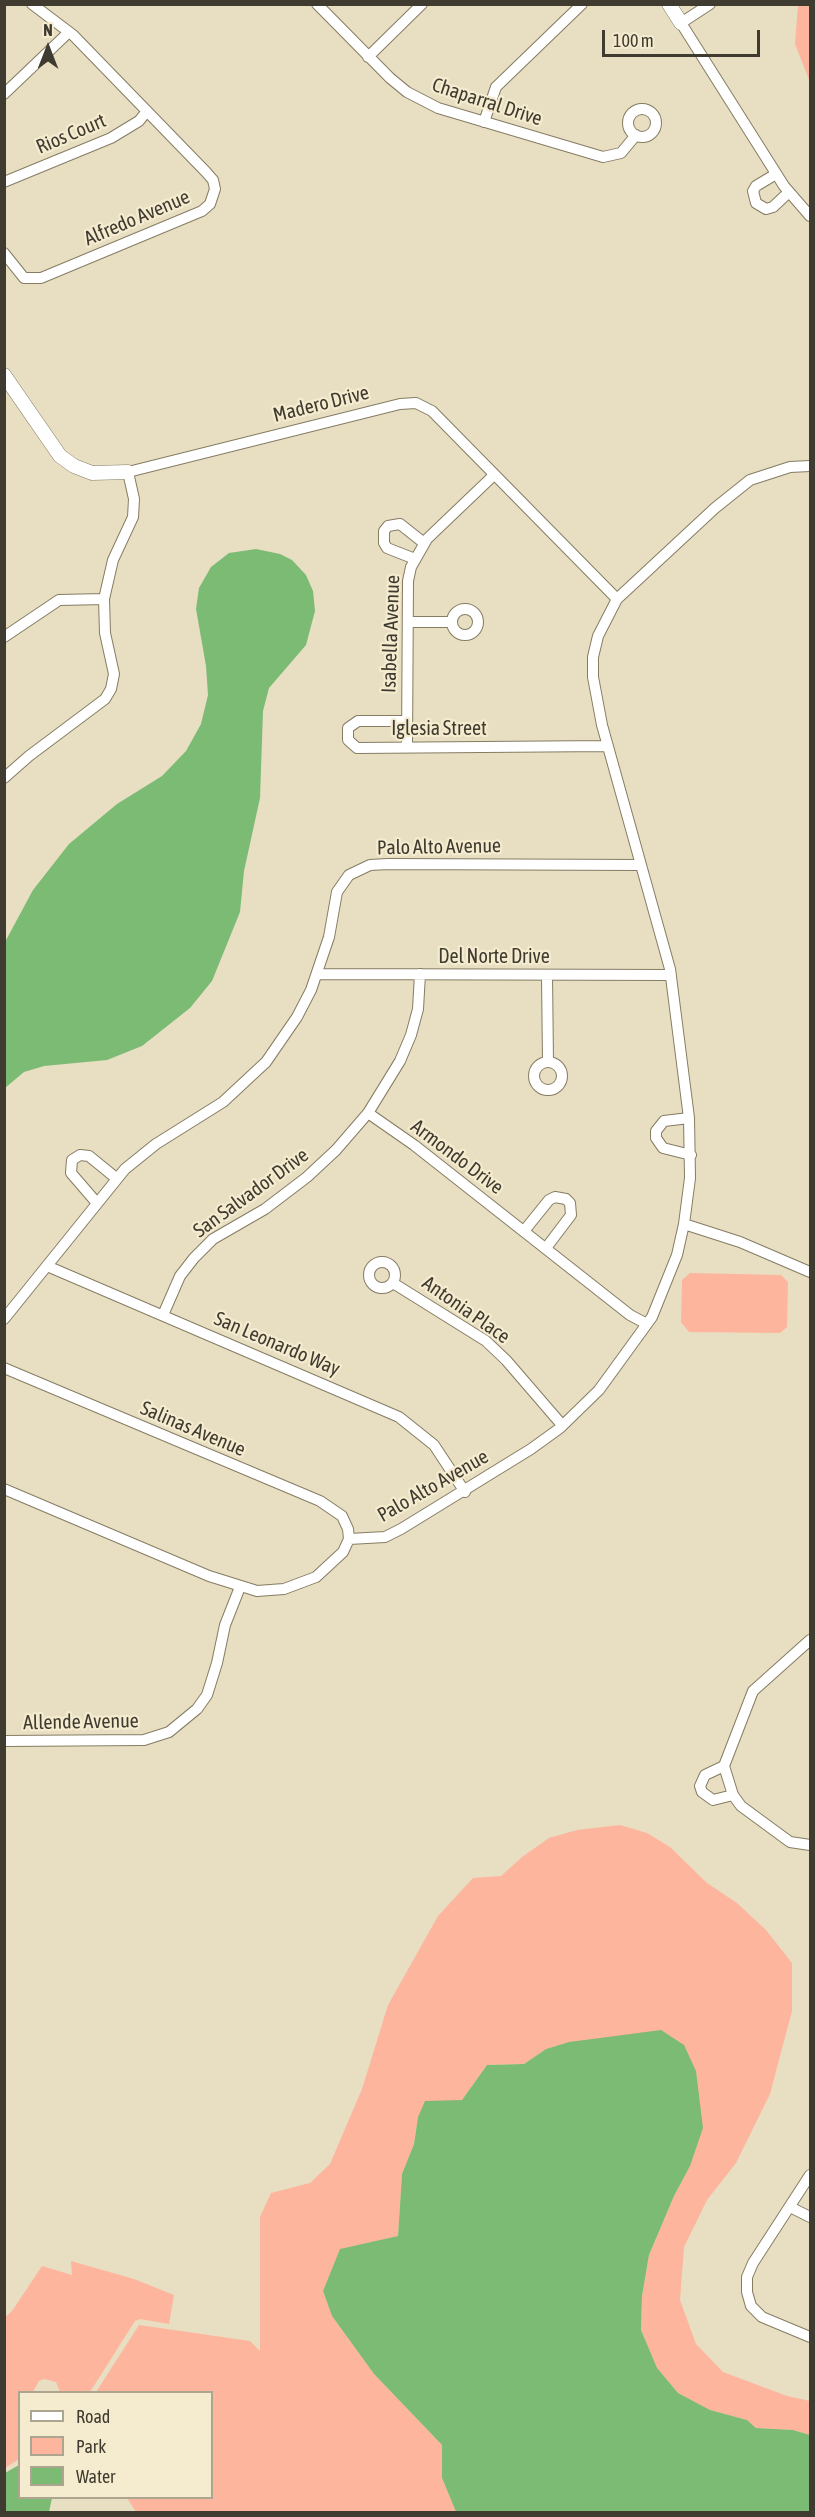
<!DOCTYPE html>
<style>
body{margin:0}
#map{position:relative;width:815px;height:2517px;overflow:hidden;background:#e8dec2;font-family:"Asap Condensed",sans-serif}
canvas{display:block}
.frame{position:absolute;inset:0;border:6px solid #3f3b30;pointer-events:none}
.legend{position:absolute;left:18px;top:2391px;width:195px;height:108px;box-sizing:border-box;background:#f5ebcf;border:2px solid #aca58f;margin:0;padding:8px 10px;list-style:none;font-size:18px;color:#3f3b30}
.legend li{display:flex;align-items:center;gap:12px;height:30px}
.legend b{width:30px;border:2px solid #aca58f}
.north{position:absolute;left:18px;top:18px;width:60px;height:60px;-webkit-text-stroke:4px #f5ebcf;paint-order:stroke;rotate:0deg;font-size:16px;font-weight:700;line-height:24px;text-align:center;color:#3f3b30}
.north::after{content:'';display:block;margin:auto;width:21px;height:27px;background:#3f3b30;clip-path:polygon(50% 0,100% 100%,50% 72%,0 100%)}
.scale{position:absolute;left:602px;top:30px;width:158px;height:27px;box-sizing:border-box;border:3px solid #3f3b30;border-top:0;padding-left:8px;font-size:18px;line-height:21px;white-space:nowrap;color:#3f3b30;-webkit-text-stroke:4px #f5ebcf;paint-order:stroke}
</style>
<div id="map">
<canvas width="815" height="2517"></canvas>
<div class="frame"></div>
<ul class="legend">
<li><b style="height:8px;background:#fff"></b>Road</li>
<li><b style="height:16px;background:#feb59e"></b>Park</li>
<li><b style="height:16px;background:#7cbb74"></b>Water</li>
</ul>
<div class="north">N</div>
<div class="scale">100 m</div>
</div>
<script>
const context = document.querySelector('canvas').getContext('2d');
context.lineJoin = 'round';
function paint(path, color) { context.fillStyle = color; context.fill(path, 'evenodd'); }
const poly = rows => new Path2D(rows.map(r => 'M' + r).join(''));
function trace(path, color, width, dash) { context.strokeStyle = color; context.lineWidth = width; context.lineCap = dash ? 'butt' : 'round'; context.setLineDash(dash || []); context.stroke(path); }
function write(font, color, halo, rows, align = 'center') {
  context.font = font + ' "Asap Condensed",sans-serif'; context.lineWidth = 4.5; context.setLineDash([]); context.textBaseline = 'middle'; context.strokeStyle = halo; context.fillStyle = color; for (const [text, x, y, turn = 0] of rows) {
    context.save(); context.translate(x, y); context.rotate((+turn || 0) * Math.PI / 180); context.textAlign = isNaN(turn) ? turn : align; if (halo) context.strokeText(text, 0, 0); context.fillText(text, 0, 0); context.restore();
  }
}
paint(poly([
 [798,5,810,5,810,82,795,44],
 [690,1273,781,1275,788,1282,787,1327,780,1333,689,1332,681,1322,682,1280],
 [620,1825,647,1833,670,1847,707,1883,737,1903,766,1930,792,1963,792,2011,770,2094,736,2163,707,2200,684,2247,680,2300,696,2344,723,2372,787,2396,810,2401,810,2435,793,2430,756,2428,747,2420,709,2410,678,2393,657,2369,641,2330,642,2296,649,2255,674,2196,690,2166,584,2042,569,2042,546,2049,524,2064,487,2065,462,2100,418,2117,414,2144,402,2174,398,2236,340,2250,323,2291,332,2316,374,2374,442,2445,442,2478,456,2512,136,2512,127,2498,212,2498,212,2392,96,2392,139,2325,250,2341,260,2351,260,2217,271,2193,310,2183,330,2164,362,2089,388,2005,438,1916,473,1878,501,1876,522,1857,549,1838,577,1830],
 [71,2261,134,2279,174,2295,169,2324,140,2319,135,2321,90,2392,60,2392,56,2382,44,2379,39,2381,33,2392,20,2392,19,2459,5,2468,5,2317,12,2311,42,2266,72,2275]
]), '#feb59e');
paint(poly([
 [256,549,280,554,292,560,306,575,313,591,315,611,306,645,269,688,263,711,260,798,244,871,240,912,212,981,190,1008,142,1046,107,1060,44,1066,24,1072,5,1088,5,942,33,890,69,844,117,804,162,776,186,751,201,724,208,695,206,666,196,609,199,588,211,567,229,553],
 [661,2030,684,2045,696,2071,703,2128,690,2166,674,2196,649,2255,642,2296,641,2330,657,2368,678,2393,710,2410,747,2420,756,2428,793,2430,810,2435,810,2512,456,2512,442,2478,442,2445,374,2374,332,2316,323,2291,340,2249,398,2236,402,2174,414,2144,418,2117,425,2101,462,2100,487,2065,524,2064,546,2049,569,2042],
 [19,2465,20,2498,52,2498,49,2512,5,2512,5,2473]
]), '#7cbb74');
const minor = poly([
 [317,4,390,78,407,92,438,108,603,157,621,153,636,135],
 [710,4,681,23,784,186,810,216],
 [368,57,422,4],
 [4,94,69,32],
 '628 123a14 14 0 1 1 28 0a14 14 0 1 1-28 0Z',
 [484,122,496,87,582,4],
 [776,174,756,186,753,191,756,203,766,209,773,207,789,192],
 [4,182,111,138,139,121,147,111],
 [4,253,24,278,41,278,202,211,210,204,215,189,213,180,206,172,73,35,32,4],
 [415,559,387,548,384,543,384,531,388,526,400,524,424,543],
 '452 622a13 13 0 1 1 26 0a13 13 0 1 1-26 0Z',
 [408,622,451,622],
 [4,637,59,600,104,599],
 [407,721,358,721,348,728,348,740,357,748,608,746],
 [407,747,408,581,411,567,427,539,494,475],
 [4,778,29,756,105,699,111,689,114,674,105,633,104,599,113,560,133,517,134,499,128,472,400,404,416,403,432,411,617,599],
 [317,974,671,975],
 [547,975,548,1062],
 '534 1076a14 14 0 1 1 28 0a14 14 0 1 1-28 0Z',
 [368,1113,414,1145,630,1315,647,1324],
 [689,1118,664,1121,656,1131,656,1138,663,1148,691,1155],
 [96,1202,71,1173,72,1160,80,1155,89,1156,116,1178],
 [684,1224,740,1242,810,1272],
 [524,1231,549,1200,555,1197,566,1199,570,1203,571,1215,546,1248],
 '369 1275a13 13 0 1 1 26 0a13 13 0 1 1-26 0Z',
 [47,1266,399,1417,434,1445,465,1492],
 [393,1283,486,1341,506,1360,562,1425],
 [163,1315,180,1276,194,1258,213,1239,265,1209,307,1177,336,1150,368,1113,400,1061,411,1035,418,1009,420,974],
 [4,1319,125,1169,156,1144,223,1102,266,1062,297,1017,311,990,329,937,337,892,349,875,370,865,388,864,641,865],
 [4,1368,320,1501,342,1516,348,1529,349,1539,343,1552,316,1577,284,1589,257,1591,209,1576,4,1489],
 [349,1539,385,1537,401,1529,531,1449,560,1428,599,1390,652,1317,677,1255,684,1224,690,1178,689,1118,670,969,602,725,593,677,593,657,598,636,617,599,715,508,750,480,790,467,810,466],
 [810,1640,753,1691,724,1766,733,1795,741,1806,790,1842,810,1845],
 [4,1741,144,1740,169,1732,197,1709,207,1695,217,1663,225,1625,240,1587],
 [724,1766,705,1775,700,1786,702,1792,713,1800,733,1795],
 [810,2175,753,2263,747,2277,747,2292,751,2306,762,2317,810,2337],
 [790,2207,810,2217]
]);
const tertiary = poly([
 [669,4,681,23],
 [4,375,60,456,74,466,92,473,128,472]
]);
trace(minor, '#857c63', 12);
trace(tertiary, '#857c63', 15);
trace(minor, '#fff', 10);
trace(tertiary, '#fff', 14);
write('20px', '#3f3b30', '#f5ebcf', [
 ["Chaparral Drive",487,102,18],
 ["Rios Court",71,134,-23],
 ["Alfredo Avenue",137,218,-23],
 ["Madero Drive",321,404,-14],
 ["Isabella Avenue",391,634,-88],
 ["Iglesia Street",439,729],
 ["Palo Alto Avenue",439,847,-1],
 ["Del Norte Drive",494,957],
 ["Armondo Drive",457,1157,37],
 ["San Salvador Drive",251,1193,-36],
 ["Antonia Place",466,1310,35],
 ["San Leonardo Way",277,1344,23],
 ["Salinas Avenue",193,1429,23],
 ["Palo Alto Avenue",433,1486,-30],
 ["Allende Avenue",81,1722,-1]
]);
</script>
